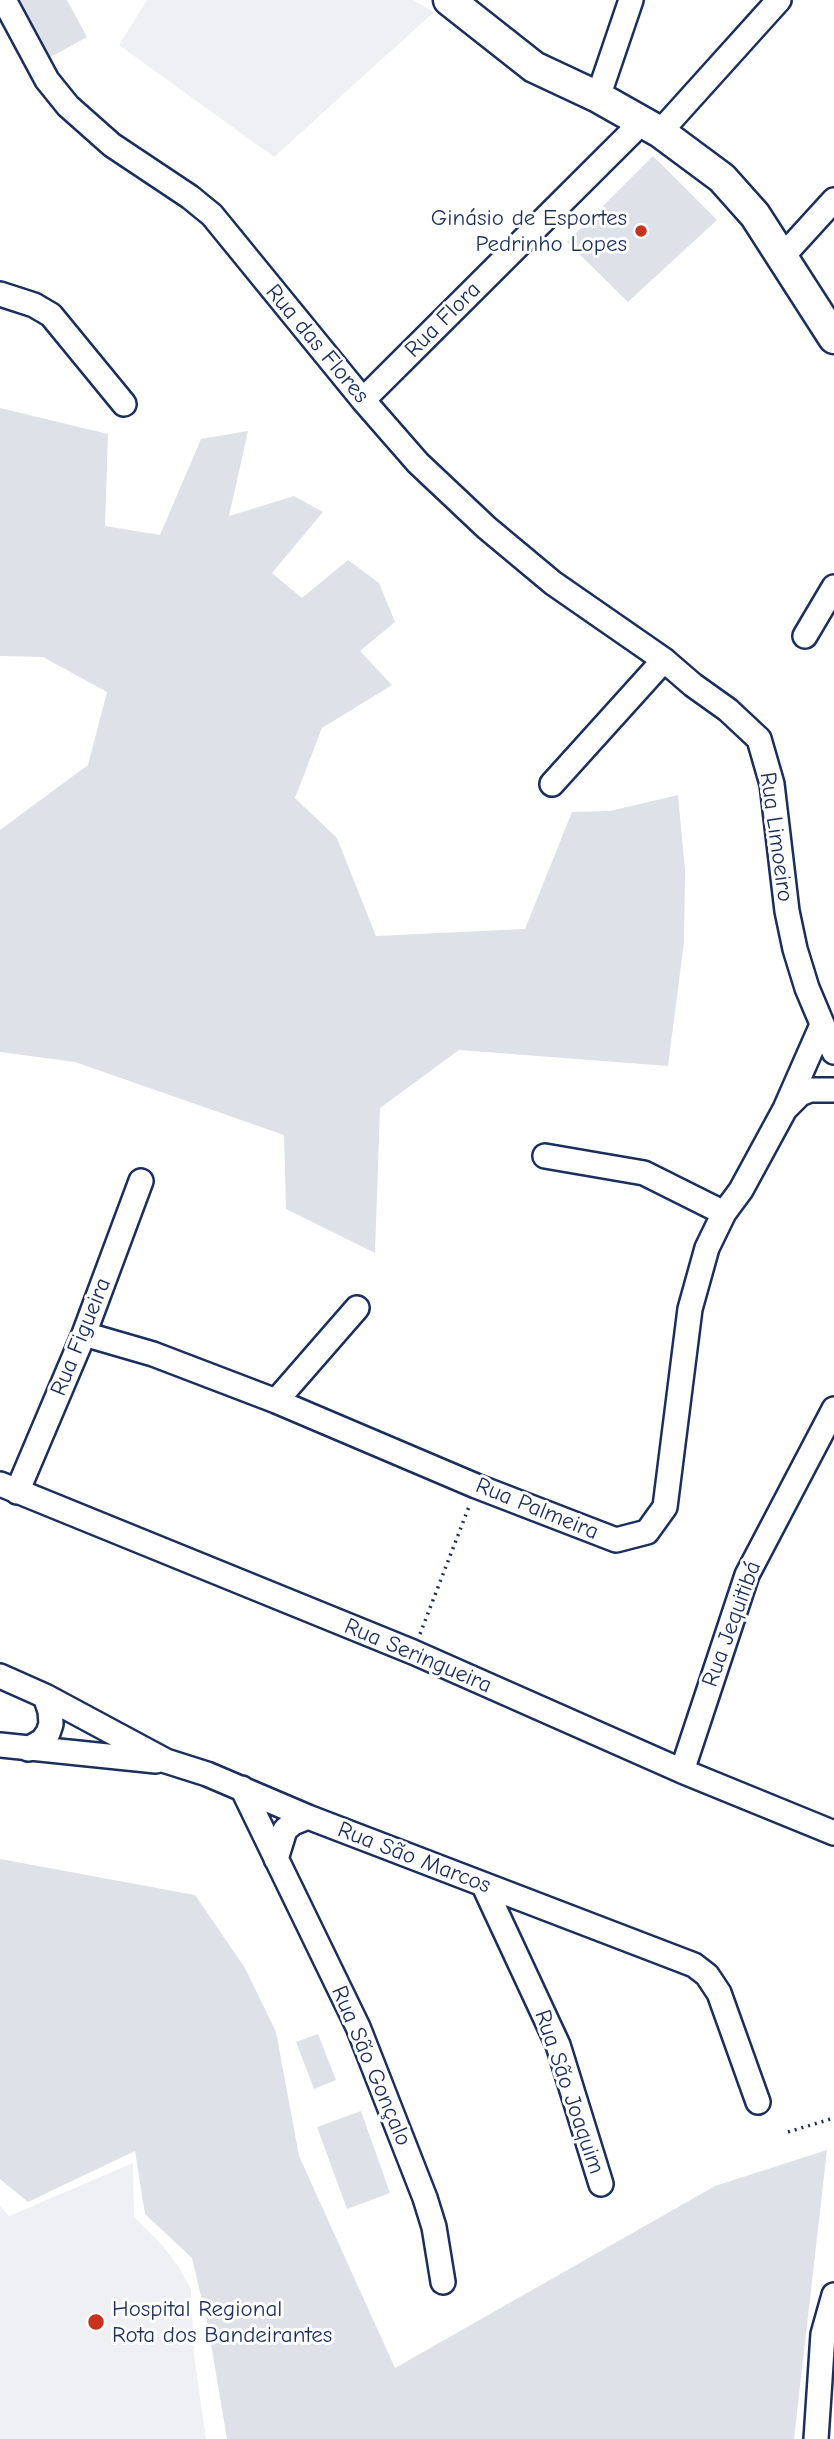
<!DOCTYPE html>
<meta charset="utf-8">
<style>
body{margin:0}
canvas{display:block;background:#fff}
</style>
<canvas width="834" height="2439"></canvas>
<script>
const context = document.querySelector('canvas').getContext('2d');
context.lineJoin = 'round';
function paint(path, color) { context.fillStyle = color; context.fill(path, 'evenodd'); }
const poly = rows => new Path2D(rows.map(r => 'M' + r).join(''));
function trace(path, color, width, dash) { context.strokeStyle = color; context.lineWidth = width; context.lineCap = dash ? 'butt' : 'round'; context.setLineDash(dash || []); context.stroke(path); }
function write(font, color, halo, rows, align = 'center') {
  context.font = font + ' "Comic Neue",sans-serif'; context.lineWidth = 6; context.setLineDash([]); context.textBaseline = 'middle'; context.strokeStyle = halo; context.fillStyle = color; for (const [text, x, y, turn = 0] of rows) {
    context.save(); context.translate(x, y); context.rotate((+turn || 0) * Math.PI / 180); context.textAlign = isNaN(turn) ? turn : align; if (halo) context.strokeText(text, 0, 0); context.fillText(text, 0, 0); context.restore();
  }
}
paint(poly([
 [147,0,413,0,434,12,274,157,119,45],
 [133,2163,134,2217,162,2245,178,2266,191,2289,194,2355,206,2439,0,2439,0,2206,9,2216]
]), '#eff0f4');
paint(poly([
 [17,0,67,0,87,37,49,58],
 [653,156,717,220,628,302,567,242],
 [0,408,108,434,105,526,160,535,201,439,248,431,229,516,294,496,323,512,272,573,302,598,348,560,379,583,395,622,360,651,392,685,322,728,295,798,337,838,376,936,525,929,572,812,610,811,678,795,685,870,684,942,668,1066,459,1050,380,1108,375,1253,286,1209,284,1135,75,1062,0,1052,0,830,88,765,107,692,43,657,0,656],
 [0,1859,195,1895,245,1968,276,2032,299,2156,395,2368,715,2186,827,2150,794,2439,227,2439,208,2326,192,2258,145,2214,135,2151,28,2202,0,2179],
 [318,2034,336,2080,314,2089,296,2042],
 [361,2111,390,2193,347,2209,317,2127]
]), '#dee1e7');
const minor = poly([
 [4,0,47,80,68,106,112,145,190,197,212,215,363,400,418,463,487,528,553,583,664,660,693,685,728,710,759,739,772,784,787,911,795,949,807,988,834,1052],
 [598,97,631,0],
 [660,132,779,0],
 [782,257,834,200],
 [0,294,34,305,51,315,124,404],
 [363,400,642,122],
 [805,636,834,587],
 [552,784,664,660],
 [787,1107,800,1094,810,1090,834,1090],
 [545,1156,644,1173,724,1213],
 [84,1334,153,1354,276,1401,476,1486,616,1540,647,1532,665,1507,690,1309,707,1248,724,1213,741,1190,785,1109,822,1025],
 [276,1401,357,1308],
 [0,1484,413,1652,682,1771,834,1833],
 [17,1492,84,1334,141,1181],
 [0,1676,45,1696,166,1761,207,1774,308,1817,694,1965,707,1975,719,1993,758,2102],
 [0,1745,156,1761],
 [28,1749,42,1741,48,1733,51,1724,50,1711,45,1696],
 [682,1771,747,1575,834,1409],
 [242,1788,358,2027,425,2198,434,2227,443,2282],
 [276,1859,285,1830,293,1823,308,1817],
 [484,1886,558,2045,601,2184],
 [816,2439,823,2334,834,2295]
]);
const major = poly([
 [449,0,534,67,598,97,660,132,722,178,755,215,834,338]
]);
trace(minor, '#1b2f5e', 28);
trace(major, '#1b2f5e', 35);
trace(poly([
 [420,1634,470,1504],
 [788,2132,834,2118]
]), '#1b2f5e', 3.5, [2, 5]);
trace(minor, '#fff', 23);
trace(major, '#fff', 30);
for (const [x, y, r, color] of [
 [641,231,7,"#c8321e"],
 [96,2322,9,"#c8321e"]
]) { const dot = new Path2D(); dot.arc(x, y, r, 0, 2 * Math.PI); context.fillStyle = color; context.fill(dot); trace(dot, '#fff', 2.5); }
write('23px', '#1b2f5e', '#fff', [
 ["Ginásio de Esportes",627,218],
 ["Pedrinho Lopes",627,244],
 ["Hospital Regional",112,2309,"left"],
 ["Rota dos Bandeirantes",112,2335,"left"]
], 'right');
write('23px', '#1b2f5e', '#fff', [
 ["Rua Flora",443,320,-45],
 ["Rua das Flores",317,344,50],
 ["Rua Limoeiro",776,837,82],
 ["Rua Figueira",81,1337,-68],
 ["Rua Palmeira",537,1509,22],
 ["Rua Jequitibá",732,1624,-70],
 ["Rua Seringueira",418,1656,23],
 ["Rua São Marcos",414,1858,21],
 ["Rua São Gonçalo",371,2066,67],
 ["Rua São Joaquim",569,2092,71]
]);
</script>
